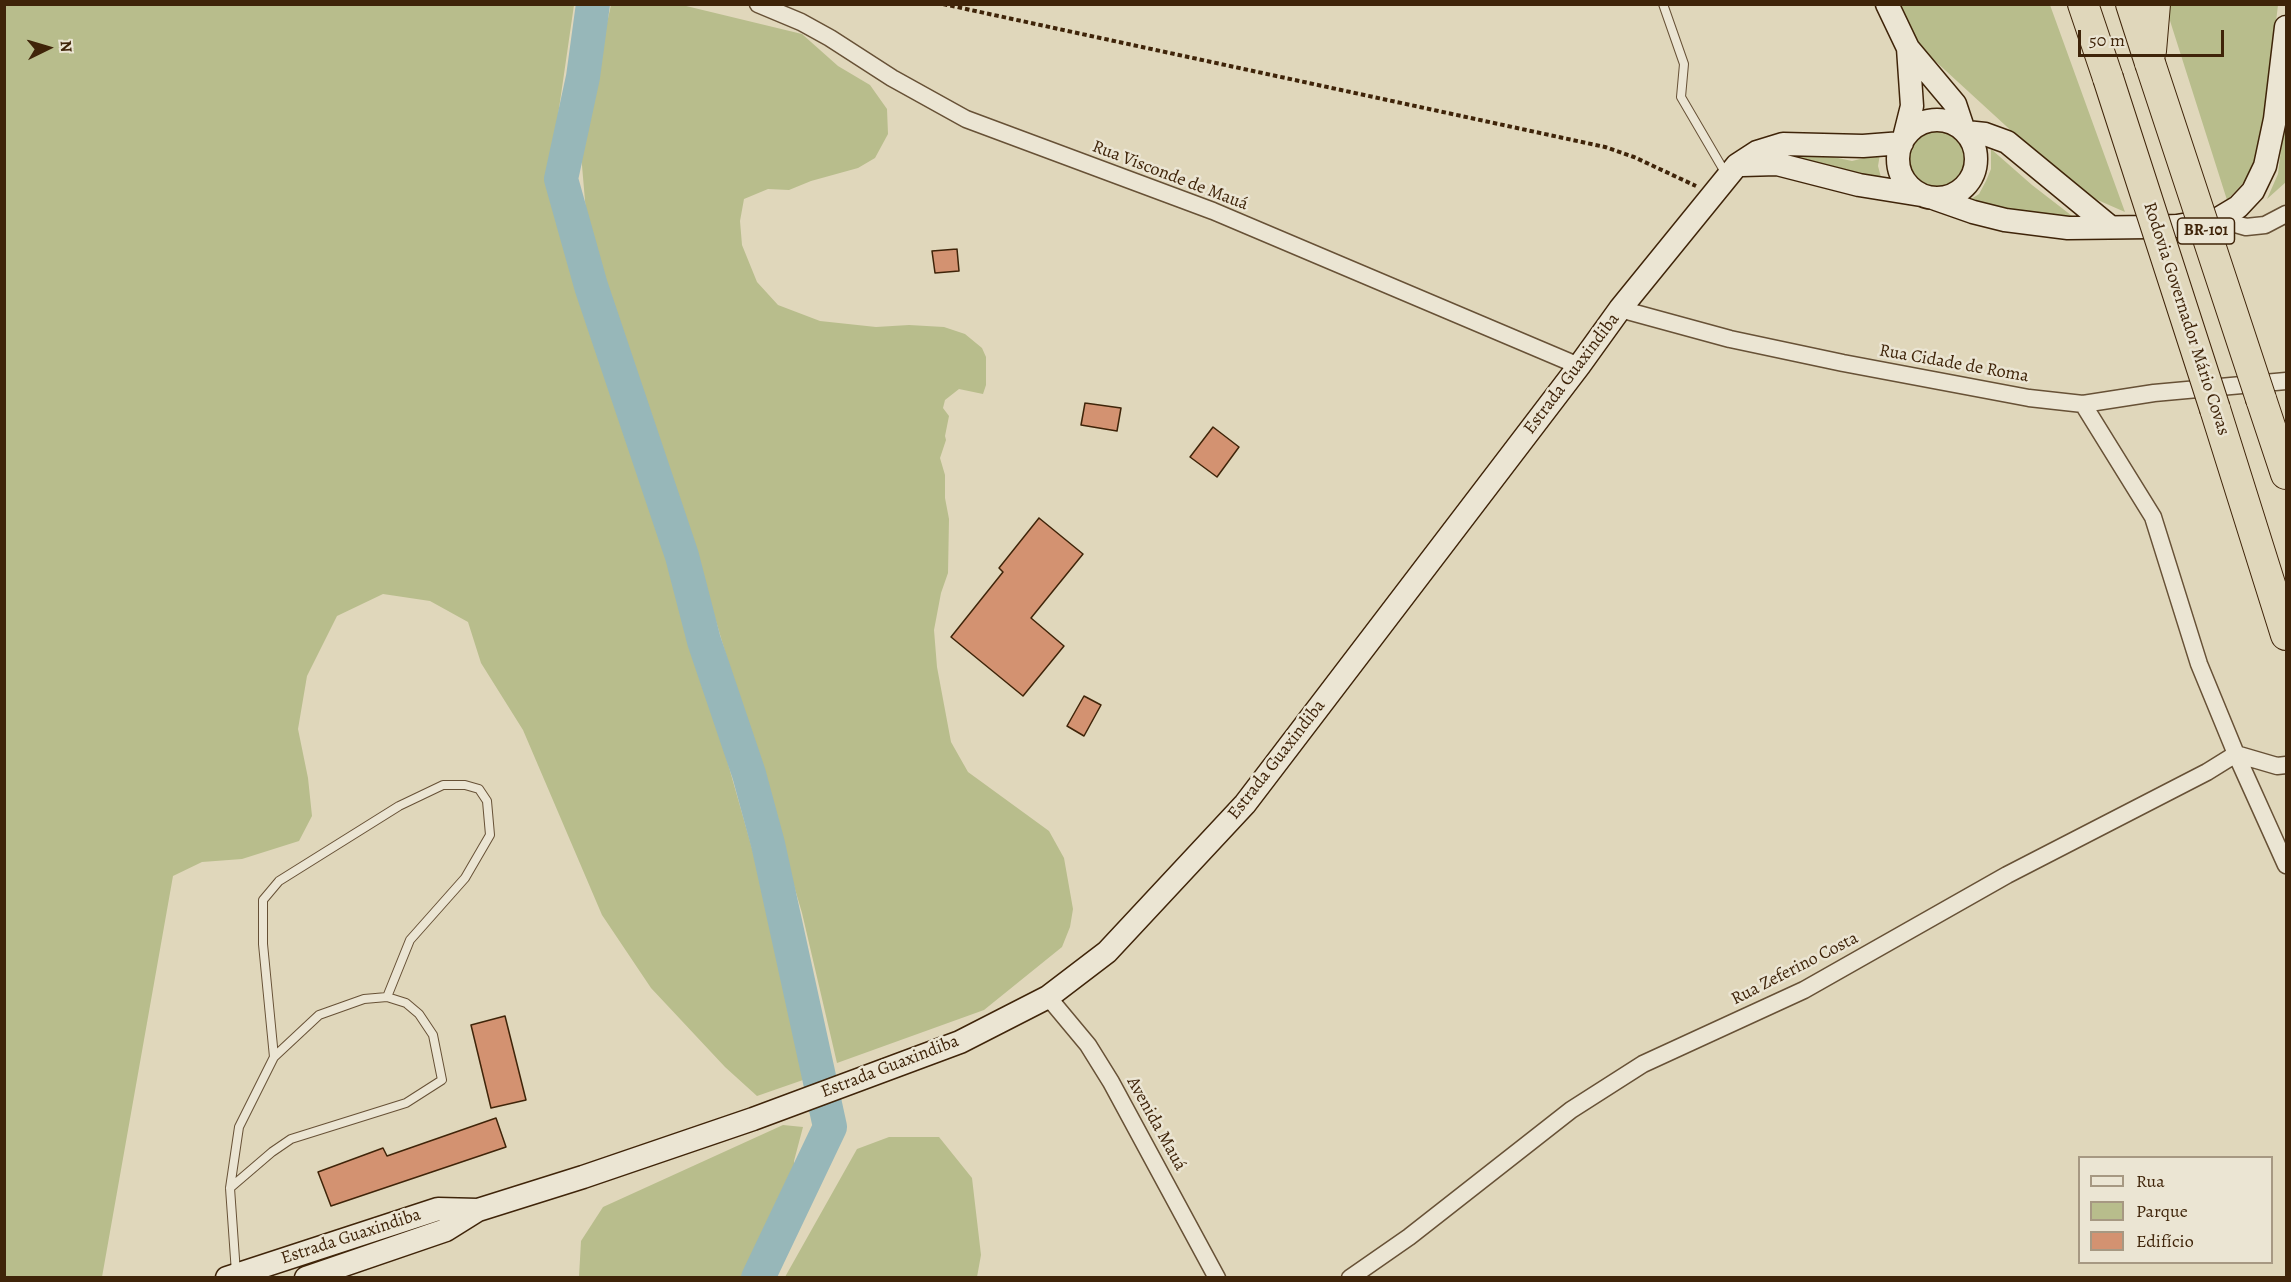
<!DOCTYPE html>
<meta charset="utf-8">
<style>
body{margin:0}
#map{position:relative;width:2291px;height:1282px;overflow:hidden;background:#e0d7bb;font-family:Alegreya,serif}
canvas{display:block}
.frame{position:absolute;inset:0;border:6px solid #3f2409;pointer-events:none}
.legend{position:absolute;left:2078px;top:1156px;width:195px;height:108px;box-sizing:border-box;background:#ebe5d3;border:2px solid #a69882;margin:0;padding:8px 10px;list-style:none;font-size:18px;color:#3f2409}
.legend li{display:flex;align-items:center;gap:12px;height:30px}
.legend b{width:30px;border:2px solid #a69882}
.north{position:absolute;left:18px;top:18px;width:60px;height:60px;-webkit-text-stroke:4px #ebe5d3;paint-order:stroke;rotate:85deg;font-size:16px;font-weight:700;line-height:24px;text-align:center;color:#3f2409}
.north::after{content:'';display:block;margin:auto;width:21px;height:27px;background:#3f2409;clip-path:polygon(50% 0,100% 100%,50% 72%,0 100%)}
.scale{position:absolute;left:2078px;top:30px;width:146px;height:27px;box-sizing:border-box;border:3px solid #3f2409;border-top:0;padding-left:8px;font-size:18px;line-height:21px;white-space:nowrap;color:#3f2409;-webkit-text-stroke:4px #ebe5d3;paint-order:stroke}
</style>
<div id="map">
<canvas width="2291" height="1282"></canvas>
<div class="frame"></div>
<ul class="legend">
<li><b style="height:8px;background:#ebe5d3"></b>Rua</li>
<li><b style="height:16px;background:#b8bd8c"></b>Parque</li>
<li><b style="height:16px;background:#d39271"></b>Edifício</li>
</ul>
<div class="north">N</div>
<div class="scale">50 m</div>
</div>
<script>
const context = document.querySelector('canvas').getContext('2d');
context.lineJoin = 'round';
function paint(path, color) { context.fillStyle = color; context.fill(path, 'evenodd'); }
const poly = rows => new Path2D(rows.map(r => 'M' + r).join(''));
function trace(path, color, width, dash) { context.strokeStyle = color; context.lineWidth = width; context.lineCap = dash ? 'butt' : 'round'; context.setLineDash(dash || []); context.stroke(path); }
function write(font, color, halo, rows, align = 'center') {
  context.font = font + ' Alegreya,serif'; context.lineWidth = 5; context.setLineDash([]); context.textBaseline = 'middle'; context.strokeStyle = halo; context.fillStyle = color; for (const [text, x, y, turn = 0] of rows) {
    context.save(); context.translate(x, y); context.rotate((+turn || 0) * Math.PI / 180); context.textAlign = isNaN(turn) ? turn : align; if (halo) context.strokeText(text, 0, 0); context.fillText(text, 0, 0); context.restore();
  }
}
paint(poly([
 [5,4,574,5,553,150,572,244,668,552,757,866,803,1080,757,1096,725,1067,651,988,602,915,523,730,481,663,468,622,430,601,383,594,337,616,307,676,298,729,308,778,312,816,299,841,242,859,202,862,173,876,102,1277,5,1277],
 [611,5,682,5,802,34,838,66,870,85,887,109,888,134,875,158,858,168,811,181,789,190,768,189,744,199,740,221,742,245,757,282,778,305,820,321,876,327,909,325,944,327,965,334,982,348,986,357,986,385,983,394,959,389,945,400,943,408,949,416,945,436,946,440,940,458,945,475,945,498,949,519,948,573,941,593,934,630,937,667,951,742,968,772,1049,831,1064,858,1073,909,1070,927,1062,947,984,1010,837,1063,802,913,716,621,587,224,580,142],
 [1900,5,2050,5,2125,212,2077,191,1922,49],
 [2165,5,2278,5,2260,153,2248,178,2227,200],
 [2286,108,2286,182,2267,199,2278,174],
 '1905 158a32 32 0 1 1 64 0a32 32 0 1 1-64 0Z',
 [1991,149,2032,185,2076,219,1965,203,1979,194,1986,181,1991,169],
 [1797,152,1819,154,1852,161,1880,154,1878,166,1882,181,1770,157],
 [783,1125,803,1127,794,1161,794,1182,743,1277,579,1277,581,1241,603,1207],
 [889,1137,939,1137,972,1178,981,1255,977,1277,785,1277,857,1149]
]), '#b8bd8c');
trace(poly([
 [593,4,583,77,561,179,591,286,682,556,704,641,749,774,768,844,830,1127,758,1278]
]), '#97b7b9', 34);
const building = poly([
 [957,249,959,271,935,273,932,251,957,249],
 [1085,403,1121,408,1117,431,1081,425,1085,403],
 [1213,427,1239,447,1217,477,1190,457,1213,427],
 [1039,518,1083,554,1031,618,1064,646,1023,696,951,637,1003,572,999,568,1039,518],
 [1084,696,1101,705,1084,736,1067,726,1084,696],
 [505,1016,526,1100,491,1108,471,1025,505,1016],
 [496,1118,506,1147,331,1206,318,1172,383,1148,387,1156,496,1118]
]);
paint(building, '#d39271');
trace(building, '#3f2409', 1.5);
const lane = poly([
 [1663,4,1684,64,1681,97,1726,174],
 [274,1057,263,944,263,900,279,881,399,806,443,785,465,785,479,789,487,801,490,835,465,878,410,940,387,997],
 [230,1188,272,1152,291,1139,406,1103,442,1080,433,1035,419,1014,406,1003,387,997,364,999,319,1015,274,1057,239,1127,230,1188,236,1273]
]);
const street = poly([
 [758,4,801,22,830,38,892,78,966,119,1213,211,1579,366],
 [2218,219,2246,227,2265,225,2286,214],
 [1620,309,1730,339,1843,363,2029,398,2083,404,2154,393,2286,381],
 [2083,404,2153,517,2199,664,2236,754,2286,865],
 [1048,997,1088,1045,1111,1082,1217,1278],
 [1350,1278,1409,1237,1571,1110,1643,1064,1804,990,2007,875,2207,772,2236,754,2277,766,2286,765]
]);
const secondary = poly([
 [1887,4,1908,48,1955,104,1963,128],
 '1898 159a39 39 0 1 1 78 0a39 39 0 1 1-78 0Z',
 [1966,132,1985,134,2007,142,2109,226],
 [1904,138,1912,106,1908,48],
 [1742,165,1777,164,1859,185,1921,195],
 [1933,198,1973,212,2005,220,2068,228,2150,227,2177,226,2218,219,2238,207,2253,191,2265,166,2275,119,2286,27],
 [227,1278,438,1209,478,1210],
 [306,1278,446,1230,478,1210,583,1177,753,1119,960,1042,1048,997,1107,952,1245,804,1579,366,1620,309,1737,165,1757,152,1783,144,1863,146,1902,143]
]);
const highway = poly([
 [2083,4,2108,78],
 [2131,4,2150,63],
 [2151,51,2155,4],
 [2261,399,2286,474],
 [2215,409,2286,635]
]);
trace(lane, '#675136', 10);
trace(street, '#675136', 19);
trace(secondary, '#3f2409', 25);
trace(highway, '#3f2409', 32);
trace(poly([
 [943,4,1605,147,1634,157,1696,186]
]), '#3f2409', 4, [4.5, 3]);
trace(lane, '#ebe5d3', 8);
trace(street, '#ebe5d3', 16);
trace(secondary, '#ebe5d3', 22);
trace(highway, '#e0d7bb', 30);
const highwayBridge = poly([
 [2150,63,2261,399],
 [2108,78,2215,409]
]);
trace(highwayBridge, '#3f2409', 32, []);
trace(highwayBridge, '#e0d7bb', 30);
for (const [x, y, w] of [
 [2206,231,57]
]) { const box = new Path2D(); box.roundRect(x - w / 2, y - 13, w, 26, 4.5); context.fillStyle = '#ebe5d3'; context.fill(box); trace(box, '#3f2409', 1.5); }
write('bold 16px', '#3f2409', null, [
 ["BR-101",2206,231]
]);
write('18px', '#3f2409', '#ebe5d3', [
 ["Rua Visconde de Mauá",1170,176,21],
 ["Rodovia Governador Mário Covas",2186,319,72],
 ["Rua Cidade de Roma",1954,364,10],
 ["Estrada Guaxindiba",1572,374,-53],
 ["Estrada Guaxindiba",1277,760,-52],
 ["Rua Zeferino Costa",1795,969,-27],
 ["Estrada Guaxindiba",890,1067,-21],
 ["Avenida Mauá",1156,1124,61],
 ["Estrada Guaxindiba",351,1237,-18]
]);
</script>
